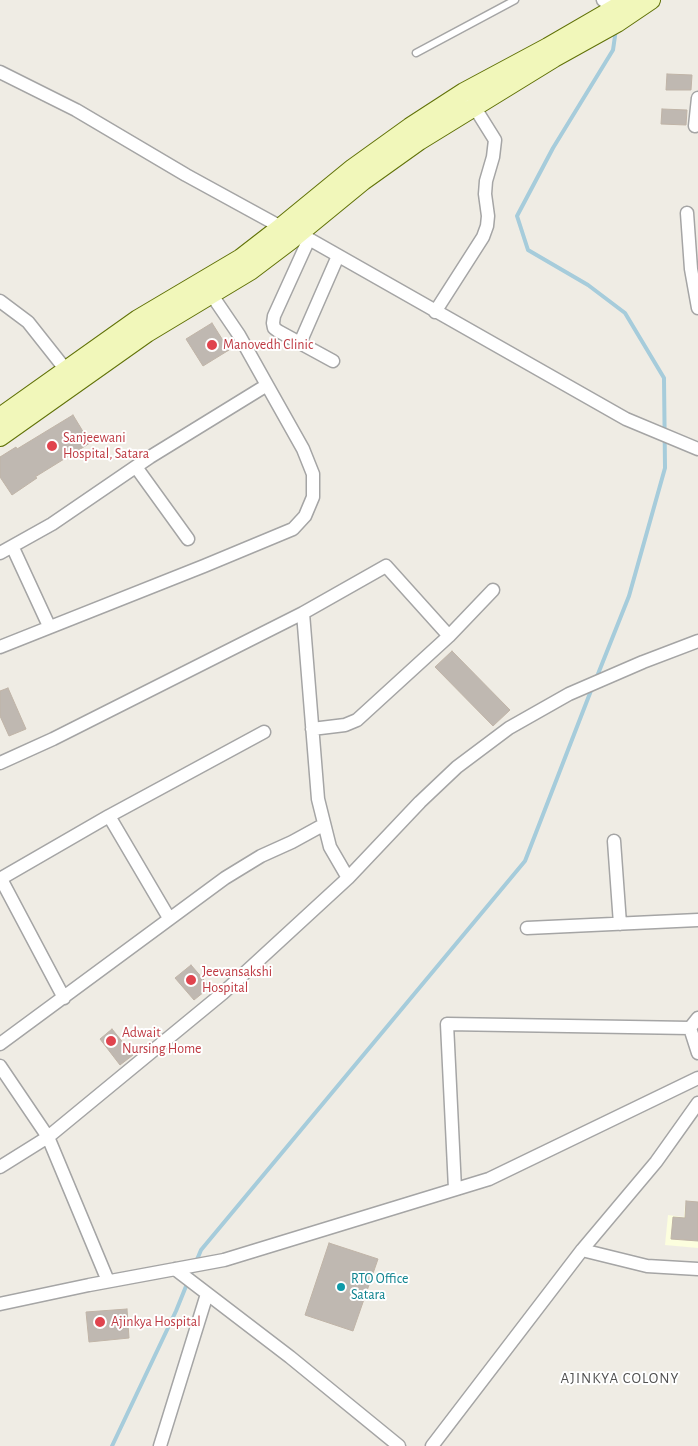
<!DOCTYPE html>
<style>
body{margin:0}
canvas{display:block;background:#efece4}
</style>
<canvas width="698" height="1446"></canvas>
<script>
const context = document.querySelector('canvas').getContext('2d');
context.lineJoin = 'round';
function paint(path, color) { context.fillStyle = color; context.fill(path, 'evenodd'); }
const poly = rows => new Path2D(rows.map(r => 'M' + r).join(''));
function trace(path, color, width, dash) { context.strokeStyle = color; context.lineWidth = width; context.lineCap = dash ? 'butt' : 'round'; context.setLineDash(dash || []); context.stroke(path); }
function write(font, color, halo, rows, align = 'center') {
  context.font = font + ' "Alegreya Sans",sans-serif'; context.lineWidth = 4; context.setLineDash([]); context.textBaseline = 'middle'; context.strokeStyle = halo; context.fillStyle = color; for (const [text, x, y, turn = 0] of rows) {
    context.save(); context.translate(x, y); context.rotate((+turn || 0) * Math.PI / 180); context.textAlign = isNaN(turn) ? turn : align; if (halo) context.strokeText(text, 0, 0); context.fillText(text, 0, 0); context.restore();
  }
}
paint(poly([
 [685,1204,698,1205,698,1248,665,1245,668,1215,684,1217]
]), '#fcfede');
trace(poly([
 [596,679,629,596,665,468,664,378,625,313,588,285,528,250,517,216,553,148,613,50,616,29],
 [196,1262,201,1250,525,861,592,688],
 [112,1446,176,1311,193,1269]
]), '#a6ccdb', 4);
const building = poly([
 [667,74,692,75,691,90,666,90,667,74],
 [662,109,687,110,686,125,661,124,662,109],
 [212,323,229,350,203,366,186,339,212,323],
 [73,415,90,443,35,477,37,478,12,495,0,477,0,457,16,447,17,449,73,415],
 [452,651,510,710,493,726,435,667,452,651],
 [8,688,26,729,9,736,0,716,0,691,8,688],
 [191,965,210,987,194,1000,175,978,191,965],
 [112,1029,133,1055,120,1065,100,1039,112,1029],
 [686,1201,698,1202,698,1241,671,1239,673,1217,685,1218,686,1201],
 [329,1243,378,1259,353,1331,305,1315,329,1243],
 [127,1309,129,1338,89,1342,86,1312,127,1309]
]);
paint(building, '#bfb8b1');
trace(building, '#c0b4a7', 1);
const lane = poly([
 [416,53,515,0]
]);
const street = poly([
 [603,0,620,13],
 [0,72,76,110,186,175,281,227,309,239,626,419,698,449],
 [695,126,698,98],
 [687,213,691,269,698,308],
 [309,239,274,316,273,323,274,328,278,331,333,361],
 [207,288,239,335,267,385],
 [0,301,28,322,66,370],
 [435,312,483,237,487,226,488,216,485,194,486,181,493,157,495,140,470,100],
 [300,343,338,256],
 [136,467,188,539],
 [13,548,49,626],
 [0,553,52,524,150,457,267,385,303,449,313,474,313,497,305,516,293,529,204,566,0,647],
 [312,729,345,725,357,720,449,636,493,590],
 [0,763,53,739,303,613],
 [109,816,169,918],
 [614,841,620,924],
 [348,878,330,847,318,799,303,613,386,566,449,636],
 [0,879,109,816,264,732],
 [1,879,64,998],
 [527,928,698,920],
 [698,1018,690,1028,698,1053],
 [0,1044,225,878,261,856,292,842,323,825],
 [0,1066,48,1137,223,993,348,878,420,802,457,767,509,728,569,694,643,662,698,641],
 [0,1167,48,1137,108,1281],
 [455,1189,447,1024,690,1028],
 [582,1250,647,1266,698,1269],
 [175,1269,290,1357,399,1446],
 [0,1304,89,1285,224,1260,489,1179,698,1078],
 [160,1446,207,1294],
 [432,1446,582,1250,656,1162,698,1103]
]);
const secondary = poly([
 [0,417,138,319,241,258,281,227,353,168,410,127,464,92,548,47,629,0],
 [0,437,147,333,250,271,291,240,363,181,419,141,554,58,617,23,651,0]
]);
trace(lane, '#a5a5a5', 9);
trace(street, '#a5a5a5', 15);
trace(secondary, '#617208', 20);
trace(lane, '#fff', 6);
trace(street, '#fff', 12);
trace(secondary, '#f1f7ba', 18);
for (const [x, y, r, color] of [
 [212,345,6,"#e0444e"],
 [52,446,6,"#e0444e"],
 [191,980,6,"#e0444e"],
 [111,1041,6,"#e0444e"],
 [341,1287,5,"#0f9aa8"],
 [100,1322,6,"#e0444e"]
]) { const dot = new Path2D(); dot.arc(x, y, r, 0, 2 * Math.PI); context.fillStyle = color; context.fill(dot); trace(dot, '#fff', 2); }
write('14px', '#be3a42', '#fff', [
 ["Manovedh Clinic",223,345],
 ["Sanjeewani",63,438],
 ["Hospital, Satara",63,454],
 ["Jeevansakshi",202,972],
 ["Hospital",202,988],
 ["Adwait",122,1033],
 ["Nursing Home",122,1049],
 ["Ajinkya Hospital",111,1322]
], 'left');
write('14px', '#0d838f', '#fff', [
 ["RTO Office",351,1279],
 ["Satara",351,1295]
], 'left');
context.letterSpacing = '1px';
write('15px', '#515151', '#fff', [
 ["AJINKYA COLONY",620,1378]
]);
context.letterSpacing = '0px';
</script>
